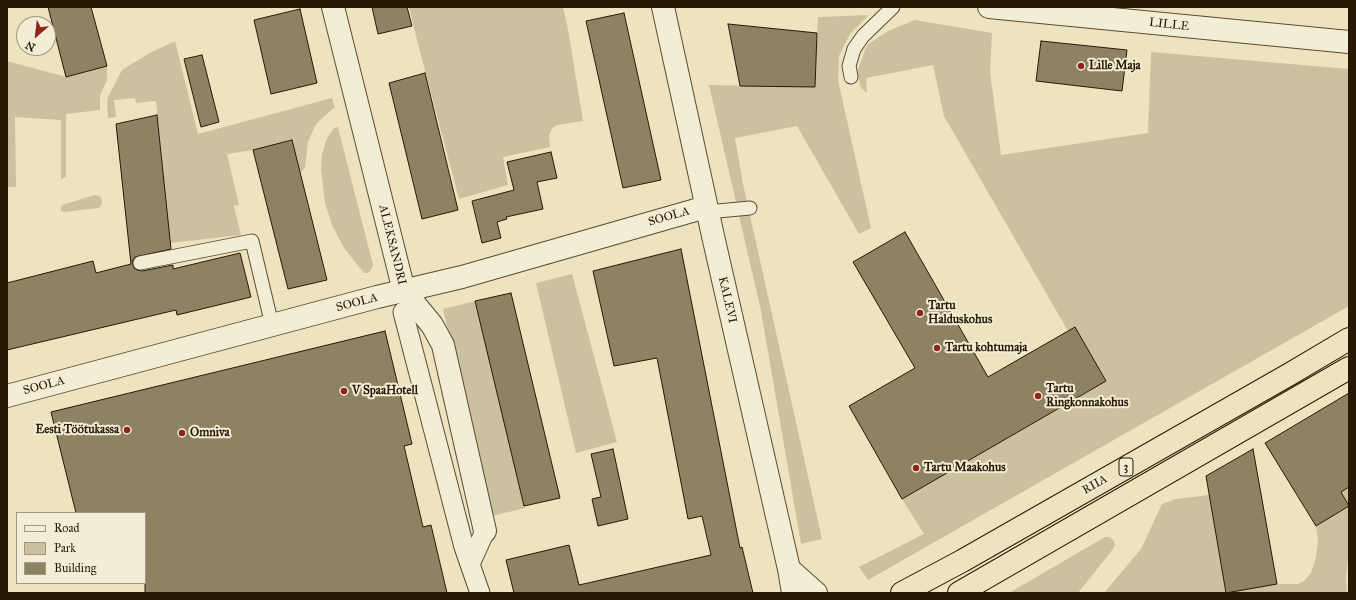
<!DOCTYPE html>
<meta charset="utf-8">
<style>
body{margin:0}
#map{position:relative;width:1356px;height:600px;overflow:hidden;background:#eee3bf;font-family:"IM FELL Great Primer",serif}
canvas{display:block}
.frame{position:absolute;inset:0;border:8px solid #271904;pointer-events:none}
.legend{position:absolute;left:16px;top:512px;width:130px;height:72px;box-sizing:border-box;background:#f4edd5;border:1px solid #a29881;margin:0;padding:5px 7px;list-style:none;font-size:12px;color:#271904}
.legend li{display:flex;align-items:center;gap:8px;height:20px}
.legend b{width:20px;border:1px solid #a29881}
.north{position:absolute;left:16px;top:16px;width:40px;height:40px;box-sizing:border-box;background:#f4edd5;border:1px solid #a29881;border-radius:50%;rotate:208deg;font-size:11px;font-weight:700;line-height:16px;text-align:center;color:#271904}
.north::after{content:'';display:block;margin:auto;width:14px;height:18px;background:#8f2418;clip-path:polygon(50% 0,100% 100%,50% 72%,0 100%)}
</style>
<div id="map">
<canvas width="1356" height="600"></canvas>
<div class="frame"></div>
<ul class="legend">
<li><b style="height:5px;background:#f4edd5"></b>Road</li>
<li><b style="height:11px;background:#ccc19f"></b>Park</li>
<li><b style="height:11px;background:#8e8265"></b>Building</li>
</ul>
<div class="north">N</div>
</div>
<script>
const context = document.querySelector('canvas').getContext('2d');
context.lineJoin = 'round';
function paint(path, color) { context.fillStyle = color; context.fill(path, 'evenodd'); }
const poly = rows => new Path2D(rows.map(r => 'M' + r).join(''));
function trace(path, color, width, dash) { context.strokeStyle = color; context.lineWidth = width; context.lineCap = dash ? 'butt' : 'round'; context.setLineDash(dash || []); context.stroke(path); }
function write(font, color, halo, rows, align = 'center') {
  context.font = font + ' "IM FELL Great Primer",serif'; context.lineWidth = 4; context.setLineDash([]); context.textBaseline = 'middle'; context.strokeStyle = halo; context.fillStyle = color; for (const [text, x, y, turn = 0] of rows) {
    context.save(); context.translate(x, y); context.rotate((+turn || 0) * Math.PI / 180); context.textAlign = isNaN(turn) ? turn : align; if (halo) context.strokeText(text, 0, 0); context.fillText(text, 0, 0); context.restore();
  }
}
paint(poly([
 [409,7,563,7,568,29,583,121,557,125,552,128,549,136,550,147,503,157,508,185,459,199,417,40],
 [869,15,850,34,839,56,838,80,871,228,859,234,797,126,735,138,743,184,822,539,801,544,761,311,709,85,815,87,818,17],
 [915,20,992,33,990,72,1001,155,1148,133,1151,52,1349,69,1349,306,868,580,859,567,924,534,902,499,1106,381,1075,327,1068,331,944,116,933,65,866,78,867,93,861,88,857,72,867,45,888,31],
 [175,41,198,134,332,98,335,107,319,121,315,126,308,142,305,168,300,173,292,140,253,150,227,154,239,205,234,206,241,235,170,243,156,101,136,103,135,98,114,100,116,117,108,118,107,102,108,97,122,70,148,54],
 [7,61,66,77,107,66,107,80,100,96,100,110,66,114,66,177,61,179,61,120,15,117,16,187,7,187],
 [338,127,373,265,371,270,368,273,364,273,344,248,332,225,325,203,321,169,322,154,327,138,334,128],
 [94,195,100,196,102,200,102,204,99,208,64,212,61,211,61,207,63,205],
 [572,274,617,442,576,453,536,283],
 [475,301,525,508,492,516,443,309],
 [1349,487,1349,505,1341,492],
 [1209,495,1226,593,1277,584,1298,584,1304,581,1311,573,1316,557,1318,541,1316,526,1349,506,1349,550,1346,578,1347,593,1104,593,1141,549,1162,504,1176,499],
 [1105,537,1109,537,1114,541,1115,545,1113,549,1078,593,1009,593]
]), '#ccc19f');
const building = poly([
 [48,7,91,7,107,66,66,77,48,7],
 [372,7,407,7,412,26,378,34,372,7],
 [300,9,317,83,271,94,254,20,300,9],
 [624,13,661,180,623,188,586,21,624,13],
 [728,24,817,33,815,87,740,86,728,24],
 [1041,41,1127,50,1122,91,1036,81,1041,41],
 [202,55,219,122,201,127,184,59,202,55],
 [425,73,458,210,422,219,389,83,425,73],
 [157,115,171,249,135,257,132,261,134,268,137,270,142,271,173,265,173,269,240,253,251,297,177,315,176,310,7,350,7,283,93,261,96,273,131,264,116,124,157,115],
 [292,140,327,280,288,289,253,150,292,140],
 [551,152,557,178,537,182,543,209,506,217,507,219,497,222,501,238,482,243,472,201,514,190,507,162,551,152],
 [905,232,988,377,1075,327,1106,381,902,499,849,406,915,368,853,262,905,232],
 [681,249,740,548,742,547,753,593,514,593,506,560,569,545,579,585,711,555,702,516,688,519,657,358,614,366,593,271,681,249],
 [511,293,560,498,524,506,475,301,511,293],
 [385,331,412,444,404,446,423,527,431,525,447,593,145,593,145,513,76,513,51,412,385,331],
 [1349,393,1349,487,1341,492,1349,506,1316,526,1265,443,1349,393],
 [613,449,628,519,598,526,592,499,601,497,591,454,613,449],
 [1253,449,1277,584,1226,593,1206,476,1253,449]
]);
paint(building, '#8e8265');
trace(building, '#271904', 1);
const service = poly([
 [851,77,849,66,854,49,863,36,893,7],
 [707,212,750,208],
 [140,263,252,241,272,325]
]);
const pedestrian = poly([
 [403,312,464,547,480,593],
 [470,564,485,531]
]);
const minor = poly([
 [333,7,404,291,432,325,443,345,485,531],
 [989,7,1349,42],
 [7,396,377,297,462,277,706,207]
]);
const tertiary = poly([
 [663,7,713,236,789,569,793,593],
 [789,569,816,593]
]);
const trunk = poly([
 [902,593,962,561,1290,374,1349,339],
 [959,593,1349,368]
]);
trace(service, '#594c33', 15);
trace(pedestrian, '#594c33', 21);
trace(minor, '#594c33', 24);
trace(tertiary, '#594c33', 24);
trace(trunk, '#271904', 24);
trace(service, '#f4edd5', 13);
trace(pedestrian, '#f4edd5', 19);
trace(minor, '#f4edd5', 22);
trace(tertiary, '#f4edd5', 22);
trace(trunk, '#eee3bf', 22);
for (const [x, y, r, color] of [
 [1081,66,4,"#8f2418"],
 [920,313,4,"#8f2418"],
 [937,348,4,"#8f2418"],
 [344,391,4,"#8f2418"],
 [1038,396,4,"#8f2418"],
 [127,430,4,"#8f2418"],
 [182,433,4,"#8f2418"],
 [916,468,4,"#8f2418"]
]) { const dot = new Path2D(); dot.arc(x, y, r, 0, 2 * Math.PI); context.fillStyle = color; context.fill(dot); trace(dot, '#f4edd5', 1.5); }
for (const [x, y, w] of [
 [1126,467,14]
]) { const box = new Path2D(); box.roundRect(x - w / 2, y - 9, w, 18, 3); context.fillStyle = '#f4edd5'; context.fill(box); trace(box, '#271904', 1); }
write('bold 11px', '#271904', null, [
 ["3",1126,467]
]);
write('12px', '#271904', '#f4edd5', [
 ["LILLE",1169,25,6],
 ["SOOLA",669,217,-16],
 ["ALEKSANDRI",392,245,76],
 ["KALEVI",727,300,77],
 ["SOOLA",357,303,-15],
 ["SOOLA",44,386,-15],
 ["RIIA",1095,485,-30]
]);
write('bold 12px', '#271904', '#f4edd5', [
 ["Lille Maja",1089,66],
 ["Tartu",928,306],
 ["Halduskohus",928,320],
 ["Tartu kohtumaja",945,348],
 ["Tartu",1046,389],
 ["Ringkonnakohus",1046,403],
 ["V SpaaHotell",352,391],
 ["Eesti Töötukassa",119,430,"right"],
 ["Omniva",190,433],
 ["Tartu Maakohus",924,468]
], 'left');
</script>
